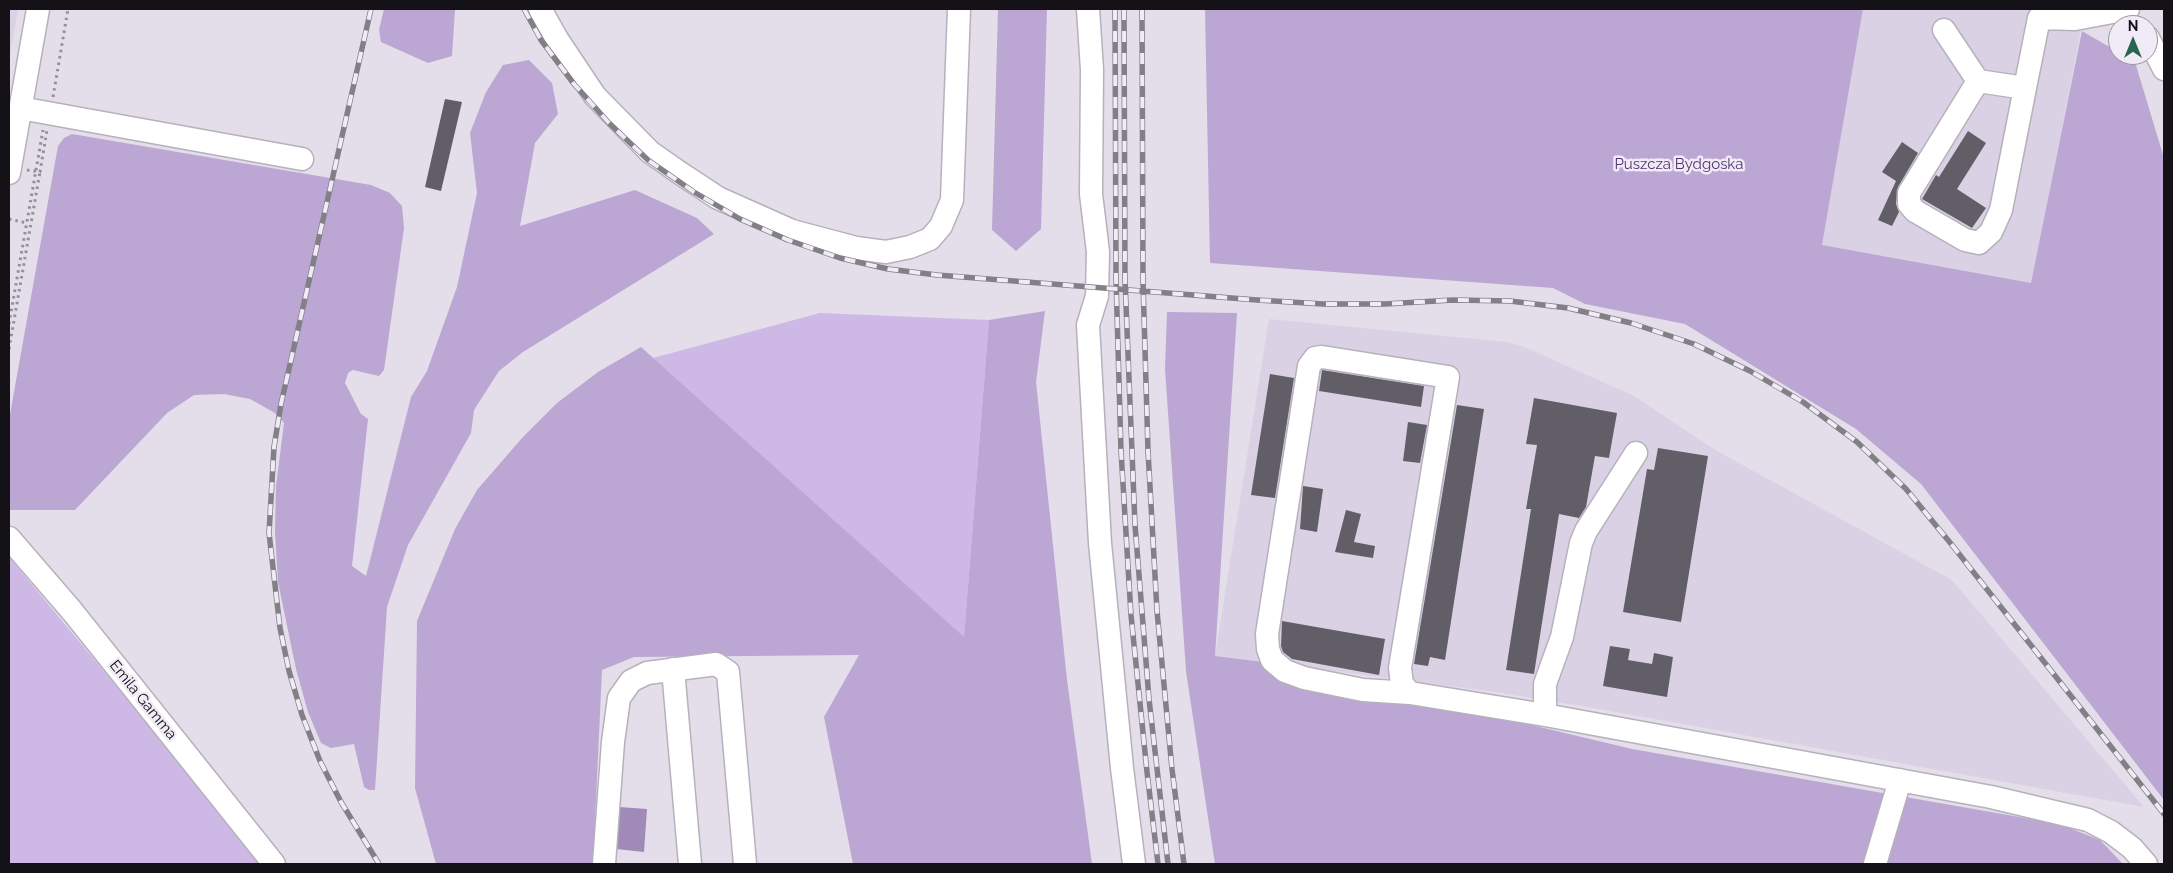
<!DOCTYPE html>
<style>
body{margin:0}
#map{position:relative;width:2173px;height:873px;overflow:hidden;background:#e3dee9;font-family:Raleway,sans-serif}
canvas{display:block}
.frame{position:absolute;inset:0;border:10px solid #141216;pointer-events:none}
.north{position:absolute;left:2108px;top:15px;width:50px;height:50px;box-sizing:border-box;background:#f0ebf6;border:1px solid #98949c;border-radius:50%;rotate:0deg;font-size:14px;font-weight:700;line-height:20px;text-align:center;color:#141216}
.north::after{content:'';display:block;margin:auto;width:18px;height:22px;background:#296652;clip-path:polygon(50% 0,100% 100%,50% 72%,0 100%)}
</style>
<div id="map">
<canvas width="2173" height="873"></canvas>
<div class="frame"></div>
<div class="north">N</div>
</div>
<script>
const context = document.querySelector('canvas').getContext('2d');
context.lineJoin = 'round';
function paint(path, color) { context.fillStyle = color; context.fill(path, 'evenodd'); }
const poly = rows => new Path2D(rows.map(r => 'M' + r).join(''));
function trace(path, color, width, dash) { context.strokeStyle = color; context.lineWidth = width; context.lineCap = dash ? 'butt' : 'round'; context.setLineDash(dash || []); context.stroke(path); }
function write(font, color, halo, rows, align = 'center') {
  context.font = font + ' Raleway,sans-serif'; context.lineWidth = 5; context.setLineDash([]); context.textBaseline = 'middle'; context.strokeStyle = halo; context.fillStyle = color; for (const [text, x, y, turn = 0] of rows) {
    context.save(); context.translate(x, y); context.rotate((+turn || 0) * Math.PI / 180); context.textAlign = isNaN(turn) ? turn : align; if (halo) context.strokeText(text, 0, 0); context.fillText(text, 0, 0); context.restore();
  }
}
paint(poly([
 [9,9,18,9,9,60],
 [1863,9,2085,9,2032,284,1822,245],
 [1269,319,1508,342,1527,348,1634,396,1717,451,1952,580,2144,807,1599,709,1489,691,1215,656]
]), '#dad2e4');
paint(poly([
 [820,313,989,320,964,638,653,358],
 [9,557,264,864,9,864]
]), '#ceb9e6');
paint(poly([
 [384,9,455,9,452,56,428,63,381,42,379,30],
 [998,9,1047,9,1041,229,1016,251,992,230],
 [1205,9,1863,9,1822,245,2031,283,2082,31,2118,52,2118,55,2122,55,2135,62,2164,158,2164,800,1921,484,1856,429,1685,324,1585,304,1553,288,1210,263],
 [529,60,552,83,558,114,535,143,520,226,635,190,697,218,714,234,523,352,499,371,474,410,471,433,408,545,387,607,375,790,369,790,364,787,354,744,331,748,321,743,308,712,296,669,278,582,275,532,276,486,284,423,275,413,250,399,224,394,194,395,167,413,75,510,9,510,9,420,58,146,64,138,72,134,371,185,390,193,402,206,404,228,384,370,379,376,353,370,348,373,345,383,361,414,368,419,352,566,366,576,411,397,427,371,457,287,477,193,470,133,486,92,503,65],
 [1045,311,1036,382,1067,680,1092,864,853,864,824,717,859,655,634,657,602,670,593,864,436,864,415,788,417,621,455,529,477,490,522,438,557,403,598,372,641,347,964,637,989,320],
 [1167,312,1237,313,1215,656,1271,663,1632,749,2059,824,2100,840,2123,864,1215,864,1186,671,1165,369]
]), '#bba6d4');
paint(poly([
 [619,807,647,809,644,852,616,849]
]), '#a08bb8');
paint(poly([
 [445,99,462,102,441,191,425,187],
 [1968,131,1986,143,1957,189,1986,208,1972,228,1922,199,1936,175,1939,177],
 [1902,142,1918,153,1898,187,1896,204,1899,212,1892,226,1878,220,1896,181,1882,172],
 [1322,370,1424,386,1421,407,1319,391],
 [1270,374,1294,378,1275,498,1251,495],
 [1534,398,1617,413,1609,458,1595,456,1586,507,1579,518,1559,514,1534,674,1506,670,1531,509,1526,509,1537,445,1526,444],
 [1457,405,1484,409,1445,660,1430,657,1428,666,1414,664],
 [1408,422,1427,425,1420,463,1403,461],
 [1658,448,1708,456,1681,622,1623,612,1647,469,1654,470],
 [1303,486,1323,489,1317,532,1300,529],
 [1346,510,1361,514,1354,542,1375,546,1373,558,1335,552],
 [1282,621,1385,639,1379,675,1292,659,1283,652,1281,646],
 [1610,646,1630,649,1628,660,1652,664,1654,653,1673,657,1667,697,1603,686]
]), '#625e67');
const minor = poly([
 [540,9,557,39,595,96,650,152,680,173,718,198,792,231,856,248,886,252,910,247,930,239,941,226,952,200,959,9],
 [1088,9,1092,70,1091,194,1098,252,1097,296,1088,325,1100,543,1122,768,1134,864],
 [1944,30,1978,81],
 [2148,38,2164,69],
 [2025,88,1978,81,1909,193,1909,204,1915,211,1965,240,1979,243,1991,232,2001,210,2025,88,2039,18,2075,19,2128,9],
 [20,108,302,159],
 [9,173,38,9],
 [9,538,72,611,274,864],
 [673,669,690,864],
 [1410,693,1363,690,1304,678,1285,671,1272,660,1268,649,1267,634,1309,366,1315,358,1322,357,1448,377,1400,668,1402,684,1410,693,1545,715,1991,797,2088,820,2111,832,2132,848,2146,864],
 [1545,715,1545,684,1562,637,1581,543,1586,531,1636,453],
 [604,864,613,742,619,698,631,681,647,673,716,664,728,672,745,864],
 [1875,864,1900,780]
]);
trace(minor, '#b6b1bc', 25);
trace(poly([
 [53,97,68,9],
 [27,170,40,172,47,130],
 [9,219,27,223],
 [9,324,43,130],
 [9,349,40,172]
]), '#949099', 3, [2.5, 4]);
trace(minor, '#fff', 22);
const rail = poly([
 [371,9,281,404,274,447,269,533,280,628,289,671,302,715,320,761,341,802,379,864],
 [524,9,541,40,574,84,609,123,648,160,694,192,740,219,788,240,840,258,888,269,937,275,1257,300,1323,304,1385,304,1453,300,1510,301,1568,308,1631,323,1694,344,1750,371,1803,402,1857,442,1906,489,1952,545,2164,814],
 [1115,9,1116,279,1121,451,1131,615,1147,772,1158,864],
 [1124,9,1125,280,1135,525,1149,699,1168,864],
 [1142,9,1143,282,1148,451,1157,611,1172,769,1184,864]
]);
trace(rail, '#827f86', 5.5);
trace(rail, '#f0ebf6', 4, [11]);
write('15px', '#52356e', '#f0ebf6', [
 ["Puszcza Bydgoska",1679,164]
]);
write('15px', '#141216', '#f0ebf6', [
 ["Emila Gamma",143,700,51]
]);
</script>
